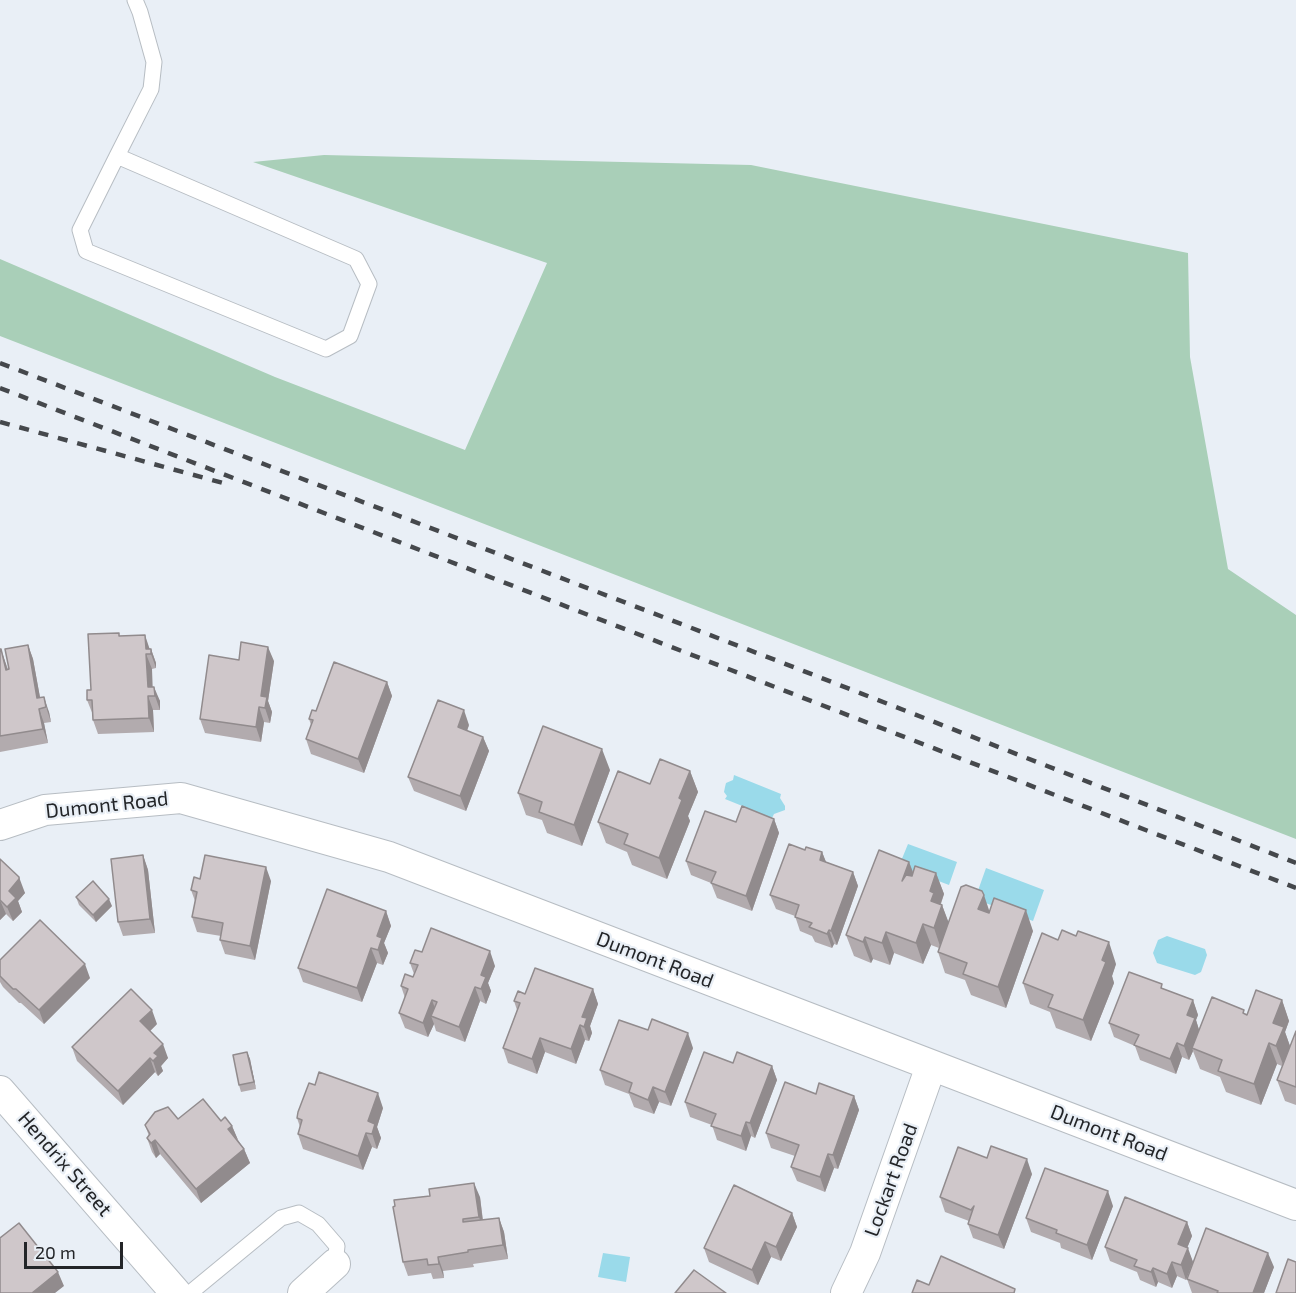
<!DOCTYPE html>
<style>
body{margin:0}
#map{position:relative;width:1296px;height:1293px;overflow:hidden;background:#e9eff6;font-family:"Exo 2",sans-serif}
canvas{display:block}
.scale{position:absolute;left:24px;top:1242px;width:99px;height:27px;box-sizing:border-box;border:3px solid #232528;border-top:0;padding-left:8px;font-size:18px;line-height:21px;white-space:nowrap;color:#232528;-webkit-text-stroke:4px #e9eff6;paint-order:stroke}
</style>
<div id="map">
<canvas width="1296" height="1293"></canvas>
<div class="scale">20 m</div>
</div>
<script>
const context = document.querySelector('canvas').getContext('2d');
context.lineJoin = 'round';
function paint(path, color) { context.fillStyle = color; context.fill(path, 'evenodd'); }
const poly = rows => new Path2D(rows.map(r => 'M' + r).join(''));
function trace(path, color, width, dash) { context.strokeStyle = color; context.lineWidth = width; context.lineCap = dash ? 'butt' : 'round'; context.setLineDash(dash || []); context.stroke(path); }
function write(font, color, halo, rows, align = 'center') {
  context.font = font + ' "Exo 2",sans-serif'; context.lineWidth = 4.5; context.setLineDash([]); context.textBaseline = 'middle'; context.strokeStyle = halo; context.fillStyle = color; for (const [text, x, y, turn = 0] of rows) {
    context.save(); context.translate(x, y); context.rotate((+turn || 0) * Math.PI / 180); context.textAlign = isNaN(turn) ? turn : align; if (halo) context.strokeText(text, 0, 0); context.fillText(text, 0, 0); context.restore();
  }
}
paint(poly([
 [324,155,751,165,1188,253,1190,357,1228,569,1296,615,1296,839,0,336,0,259,275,377,465,450,547,263,253,162]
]), '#a9cfb8');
paint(poly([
 [734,775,781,794,780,798,785,806,785,810,774,814,772,818,725,799,727,796,724,792,725,787,726,783,733,780],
 [908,844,957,862,949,885,899,866],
 [986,868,1044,890,1033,921,975,899],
 [1167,936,1205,949,1207,955,1201,972,1195,975,1157,963,1153,953,1158,940],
 [603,1253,630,1257,626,1282,598,1277]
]), '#9adaea');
const service = poly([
 [117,156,356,259,369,284,350,336,326,349,86,251,80,230,117,156,151,89,154,62,140,12,135,0],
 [190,1293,281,1218,299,1213,318,1224,337,1246,335,1264]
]);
const minor = poly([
 [0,825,45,810,181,798,389,857,1296,1205],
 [0,1091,176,1293],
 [303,1293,335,1264],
 [846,1293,865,1253,931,1066]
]);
trace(service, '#b7bdc3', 17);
trace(minor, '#b7bdc3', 32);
trace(service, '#fff', 15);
trace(minor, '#fff', 30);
trace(poly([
 [0,363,783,663,1296,863],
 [0,388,1296,888],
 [0,422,223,483]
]), '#45484c', 4.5, [10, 10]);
paint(poly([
 [120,636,151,649,156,663,156,668,152,669,152,687,160,701,160,710,153,710,154,732,98,734,93,720,93,715,87,700,91,690],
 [28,645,33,659,40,698,49,712,51,722,44,723,48,743,0,752,0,649,8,669,9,669],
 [239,660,274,661,268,701,272,712,270,723,264,722,261,742,205,733,200,719],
 [387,682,392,696,364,773,311,754,306,739,311,725,309,719,316,711],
 [469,725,467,731,483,737,489,751,466,811,414,791,408,777],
 [610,770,582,846,547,833,542,820,526,815,518,793],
 [690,771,698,792,688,816,690,821,667,879,632,865,627,852,606,843,598,822,650,784],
 [774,819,779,833,752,911,717,898,711,883,691,875,686,861],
 [805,850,822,852,826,862,853,872,858,886,837,945,834,944,832,948,815,942,812,936,800,931,795,916,776,909,770,895],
 [143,855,148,870,155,933,123,936,118,922],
 [0,859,25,893,18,901,22,912,13,921,6,914,0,920],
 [909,862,913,872,936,873,944,894,941,904,942,905,948,922,990,911,1033,931,1006,1008,971,995,965,980,945,973,938,952,939,948,931,945,923,964,894,953,890,965,873,959,871,963,854,956,846,935],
 [200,879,271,881,255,960,225,954,220,940,221,936,197,932,192,917,195,901,191,890],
 [76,897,112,906,96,922,79,905],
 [386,911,391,926,384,943,388,953,383,965,377,963,362,1002,303,982,298,968],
 [422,952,495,966,488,983,491,991,486,1004,480,1001,465,1042,436,1031,434,1024,428,1037,405,1028,399,1013,405,998,401,986,413,977,414,974,410,963],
 [0,960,90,978,44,1024,21,1003,19,1003,3,987,0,982],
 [1116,964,1112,976,1114,983,1091,1041,1056,1028,1050,1012,1030,1004,1023,983],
 [593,989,598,1004,590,1026,592,1033,589,1041,585,1040,576,1064,545,1052,537,1074,508,1063,503,1048,517,1010,514,1001,525,994],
 [1163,989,1193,1000,1198,1015,1196,1020,1199,1030,1245,1014,1247,1015,1282,1000,1289,1021,1285,1032,1290,1046,1296,1031,1296,1105,1285,1101,1277,1080,1282,1066,1277,1064,1261,1105,1226,1092,1220,1077,1200,1069,1193,1051,1189,1060,1182,1057,1176,1074,1140,1060,1135,1046,1114,1037,1109,1023],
 [157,1024,150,1031,168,1058,161,1066,163,1071,158,1076,155,1072,123,1105,77,1061,72,1047],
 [693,1048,671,1106,659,1102,654,1114,634,1107,629,1094,605,1085,600,1070],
 [247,1052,250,1059,256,1089,241,1092,239,1085],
 [733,1063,772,1066,777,1080,755,1138,751,1136,746,1151,717,1140,712,1125,690,1117,685,1102],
 [816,1094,854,1096,859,1110,838,1169,834,1168,825,1192,797,1181,791,1167,795,1156,771,1148,766,1133],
 [383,1108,377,1127,381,1138,377,1149,372,1147,363,1170,303,1149,298,1134,300,1127,297,1118],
 [178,1119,221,1121,232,1126,238,1140,244,1149,250,1163,201,1203,160,1154,156,1158,152,1152,147,1138,149,1136,145,1125],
 [987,1158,1032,1174,1004,1249,973,1238,968,1224,969,1221,945,1212,940,1197],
 [480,1197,483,1220,499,1218,504,1232,508,1259,473,1264,474,1267,443,1271,444,1278,433,1279,431,1273,408,1276,403,1262],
 [1113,1206,1092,1260,1061,1248,1060,1243,1031,1232,1026,1218],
 [792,1213,797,1227,781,1261,771,1257,758,1285,709,1262,704,1248],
 [1187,1222,1192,1236,1187,1248,1193,1262,1186,1280,1177,1276,1172,1288,1158,1282,1156,1287,1140,1280,1137,1272,1110,1261,1105,1247],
 [1274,1267,1264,1293,1192,1293,1187,1279]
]), '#b2abae');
paint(poly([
 [145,635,150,650,146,649],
 [28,645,33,659,42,708,37,698],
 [268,647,274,661,268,701,272,712,270,723,261,696],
 [1,649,6,664,11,684,6,670],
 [151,649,156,663,156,668,151,654],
 [146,654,152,669,153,696,148,687],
 [387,682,392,696,364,773,358,759],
 [154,687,160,701,160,710,155,696],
 [148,696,153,710,154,732,149,718],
 [44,697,49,712,51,722,46,707],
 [259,707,264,722,261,742,256,727],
 [39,709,44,723,48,743,43,729],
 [464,710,469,725,463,741,458,727],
 [483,737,489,751,466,811,460,796],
 [602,749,610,770,582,846,574,825],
 [690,771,698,792,688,816,690,821,667,879,659,858,679,798],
 [774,819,779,833,752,911,746,896],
 [822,852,828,867,820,860],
 [143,855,148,870,155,933,150,919],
 [909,862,917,883,902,881],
 [266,867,271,881,255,960,250,946],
 [853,872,858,886,837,945,831,931],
 [936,873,944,894,939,908,942,905,950,926,941,949,934,928,930,891],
 [19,877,25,893,18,901,22,912,13,921,7,907,9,891],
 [984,895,991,916,978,909],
 [109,899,112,906,96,922,93,915],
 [0,900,6,914,0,920],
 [1026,910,1033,931,1006,1008,998,987],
 [386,911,391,926,384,943,388,953,383,965,378,950,377,936],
 [923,924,931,945,923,964,916,943],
 [829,930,834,944,832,948,827,934],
 [886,932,894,953,890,965,882,943],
 [865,937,873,959,871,963,863,942],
 [1109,942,1116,964,1112,976,1114,983,1091,1041,1083,1020,1102,960],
 [371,948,377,963,362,1002,357,988],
 [490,951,495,966,488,983,491,991,486,1004,481,989,481,975],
 [85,964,90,978,44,1024,39,1010],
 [475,987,480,1001,465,1042,459,1027],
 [593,989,598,1004,590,1026,592,1033,589,1041,584,1027,582,1017],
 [432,1000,437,1014,431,1016,434,1024,428,1037,423,1023],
 [1193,1000,1198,1015,1196,1020,1200,1033,1192,1048,1193,1051,1189,1060,1184,1046,1187,1015],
 [1282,1000,1289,1021,1285,1032,1291,1049,1284,1067,1276,1046,1273,1023],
 [152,1010,157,1024,146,1035,140,1021],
 [580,1025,585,1040,576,1064,571,1049],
 [688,1033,693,1048,671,1106,665,1092],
 [540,1038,545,1052,537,1074,532,1059],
 [1177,1043,1182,1057,1176,1074,1170,1059],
 [1269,1043,1277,1064,1261,1105,1254,1084],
 [163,1044,168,1058,161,1066,163,1071,158,1076,153,1061,154,1053],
 [247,1052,250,1059,256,1089,254,1082],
 [150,1058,155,1072,123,1105,118,1091],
 [772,1066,777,1080,755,1138,750,1123],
 [653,1087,659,1102,654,1114,648,1100],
 [378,1093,383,1108,377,1127,381,1138,377,1149,368,1121],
 [854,1096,859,1110,838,1169,833,1155],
 [746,1122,751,1136,746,1151,741,1136],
 [232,1126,238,1140,228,1129],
 [366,1133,372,1147,363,1170,358,1156],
 [155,1140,160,1154,156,1158,151,1143],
 [244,1149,250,1163,201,1203,196,1189],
 [828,1154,834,1168,825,1192,820,1177],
 [1027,1159,1032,1174,1004,1249,998,1235],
 [474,1183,480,1197,484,1232,479,1217],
 [1108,1191,1113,1206,1092,1260,1087,1245],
 [792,1213,797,1227,781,1261,776,1247],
 [499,1218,504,1232,508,1259,503,1245],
 [1187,1222,1192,1236,1183,1258,1178,1244],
 [765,1242,771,1257,758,1285,752,1270],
 [1188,1248,1193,1262,1186,1280,1181,1265],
 [1268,1253,1274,1267,1264,1293,1253,1293],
 [438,1257,443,1271,444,1278,439,1264],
 [1172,1262,1177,1276,1172,1288,1167,1274],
 [1153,1268,1158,1282,1156,1287,1151,1272],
 [58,1272,64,1286,55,1293,32,1293]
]), '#918b8d');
const building = poly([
 [119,633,119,636,145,635,146,649,151,649,151,654,146,654,148,687,154,687,155,696,148,696,149,718,93,720,92,700,87,700,87,690,91,690,88,634,119,633],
 [241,642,268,647,261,696,267,697,265,708,259,707,256,727,200,719,209,655,239,660,241,642],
 [28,645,37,698,44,697,46,707,39,709,43,729,0,736,0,649,1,649,6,670,9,669,5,649,28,645],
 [334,662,387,682,358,759,306,739,313,720,309,719,312,710,316,711,334,662],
 [438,700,464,710,458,727,483,737,460,796,408,777,438,700],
 [543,726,602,749,574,825,539,812,542,802,518,793,543,726],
 [660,759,690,771,679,798,682,800,659,858,624,844,628,834,598,822,618,771,650,784,660,759],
 [742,806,774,819,746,896,711,883,716,872,686,861,705,811,736,822,742,806],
 [789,844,805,850,806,847,822,852,820,860,853,872,831,931,829,930,827,934,809,927,812,923,795,917,799,905,770,895,789,844],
 [879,850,909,862,902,881,906,875,912,876,915,866,936,873,930,891,934,893,931,901,942,905,934,928,923,924,916,943,886,932,882,943,865,937,863,942,846,935,879,850],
 [143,855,150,919,118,922,111,859,143,855],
 [205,855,266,867,250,946,220,940,223,923,192,917,197,892,191,890,194,877,200,879,205,855],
 [0,859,19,877,19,879,9,891,16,898,7,907,0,900,0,859],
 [93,881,109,899,93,915,76,897,93,881],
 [966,885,982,891,984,895,978,909,989,913,994,898,1026,910,998,987,963,974,967,963,938,952,961,887,966,885],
 [327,889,386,911,377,936,382,938,378,950,371,948,357,988,298,968,327,889],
 [40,920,85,964,39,1010,16,989,13,989,0,976,0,960,40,920],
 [431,928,490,951,481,975,486,977,481,989,475,987,459,1027,431,1016,437,1002,432,1000,423,1023,399,1013,408,989,401,986,405,974,413,977,418,965,410,963,415,950,422,952,431,928],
 [1062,930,1076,936,1078,931,1109,942,1102,960,1106,962,1083,1020,1048,1007,1053,995,1023,983,1042,933,1058,940,1062,930],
 [535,968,593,989,582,1017,587,1018,584,1027,580,1025,571,1049,540,1038,532,1059,503,1048,520,1003,514,1001,518,991,525,994,535,968],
 [1129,972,1162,984,1161,988,1193,1000,1187,1015,1195,1018,1184,1046,1177,1043,1170,1059,1134,1045,1139,1035,1109,1023,1129,972],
 [131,989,152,1010,140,1021,163,1044,154,1053,158,1056,153,1061,150,1058,118,1091,72,1047,131,989],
 [1256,990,1282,1000,1273,1023,1284,1027,1276,1046,1269,1043,1254,1084,1218,1071,1222,1060,1192,1048,1212,997,1244,1010,1243,1013,1247,1015,1256,990],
 [652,1019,688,1033,665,1092,653,1087,648,1100,629,1092,632,1083,600,1070,619,1020,648,1030,652,1019],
 [1296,1031,1296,1087,1277,1080,1296,1031],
 [247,1052,254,1082,239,1085,233,1055,247,1052],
 [704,1052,733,1063,737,1052,772,1066,750,1123,746,1122,741,1136,711,1126,716,1114,685,1102,704,1052],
 [319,1072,378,1093,368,1121,375,1124,372,1134,366,1133,358,1156,298,1134,302,1120,297,1118,298,1112,309,1083,315,1085,319,1072],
 [785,1082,816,1094,819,1083,854,1096,833,1155,828,1154,820,1177,791,1167,799,1145,766,1133,785,1082],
 [203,1099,221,1121,225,1117,232,1126,228,1129,244,1149,196,1189,155,1140,151,1143,147,1138,150,1134,145,1125,155,1112,168,1107,178,1119,203,1099],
 [991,1146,1027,1159,998,1235,968,1224,974,1206,971,1210,940,1197,958,1147,987,1158,991,1146],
 [1045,1168,1108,1191,1087,1245,1056,1233,1057,1230,1026,1218,1045,1168],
 [474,1183,479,1217,463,1219,463,1222,499,1218,503,1245,468,1250,468,1252,438,1257,439,1264,428,1265,427,1259,403,1262,393,1207,395,1206,394,1200,430,1196,429,1189,474,1183],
 [734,1185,792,1213,776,1247,765,1242,752,1270,704,1248,734,1185],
 [1125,1197,1187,1222,1178,1244,1188,1248,1181,1265,1172,1262,1167,1274,1153,1268,1151,1272,1134,1266,1137,1260,1105,1247,1125,1197],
 [19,1223,58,1272,32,1293,0,1293,0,1238,19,1223],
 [1206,1228,1268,1253,1253,1293,1217,1293,1218,1291,1187,1279,1206,1228],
 [941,1256,1015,1289,1014,1293,912,1293,917,1280,929,1285,941,1256],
 [1288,1259,1296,1262,1296,1293,1276,1293,1288,1259],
 [694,1270,726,1293,675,1293,694,1270]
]);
paint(building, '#cfc7ca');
trace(building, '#918b8d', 1.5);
write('20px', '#232528', '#e9eff6', [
 ["Dumont Road",107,805,-6],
 ["Dumont Road",655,960,21],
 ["Dumont Road",1109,1133,21],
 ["Hendrix Street",65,1164,49],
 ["Lockart Road",891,1180,-70]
]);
</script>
